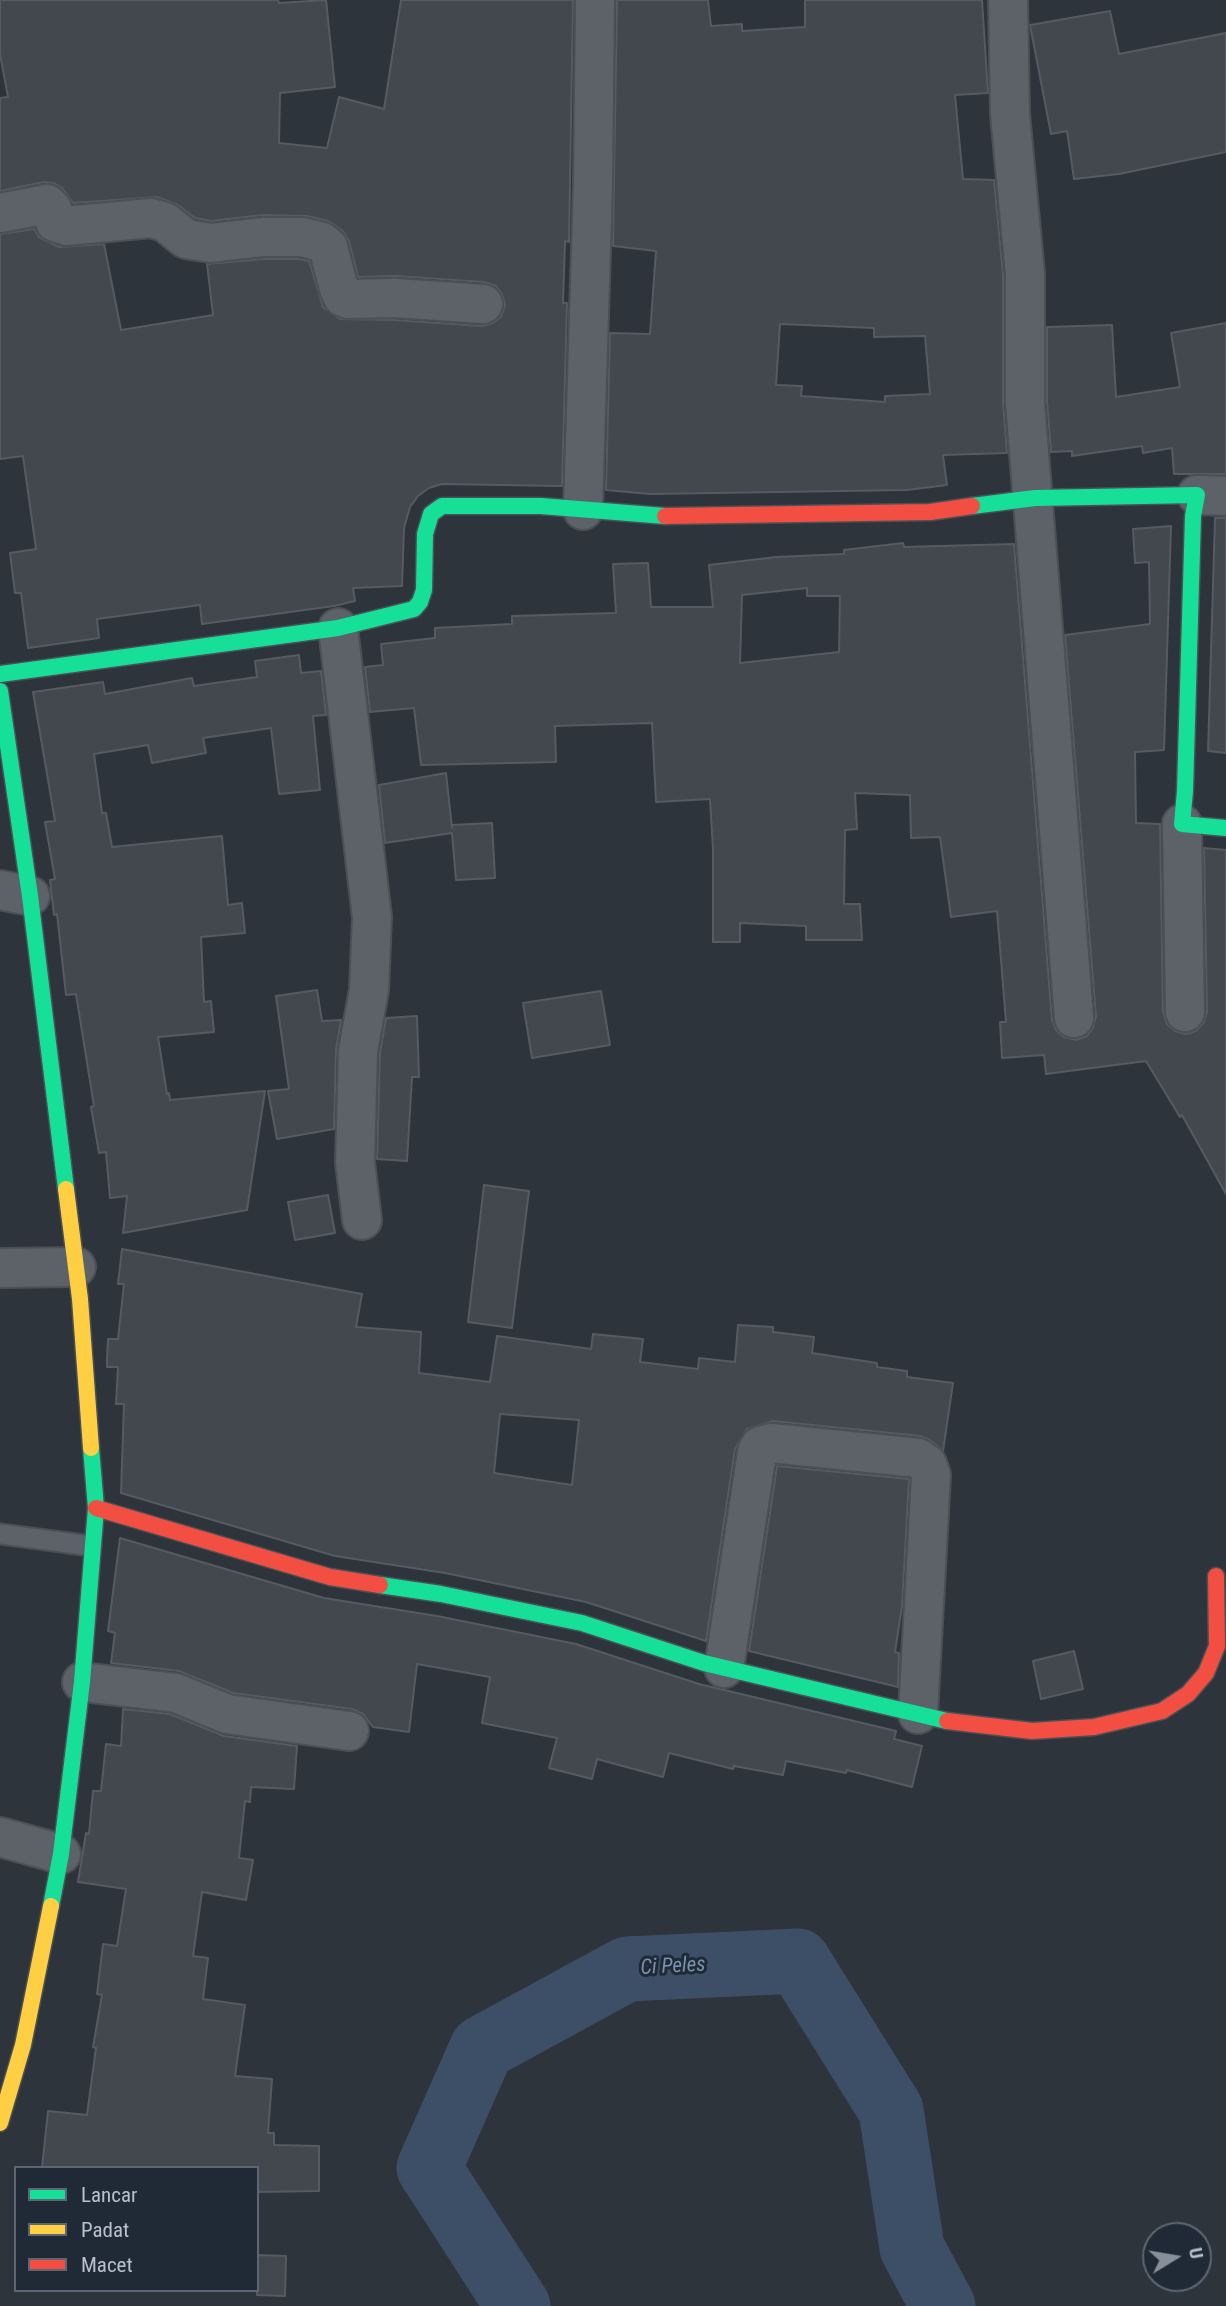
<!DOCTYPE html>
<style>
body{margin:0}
#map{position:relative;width:1226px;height:2306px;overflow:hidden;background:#2d343b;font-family:"Roboto Condensed",sans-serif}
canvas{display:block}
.legend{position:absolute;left:14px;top:2166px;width:245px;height:126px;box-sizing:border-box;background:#202a37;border:2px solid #5d6672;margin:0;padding:9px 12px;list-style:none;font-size:21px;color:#b8c0cb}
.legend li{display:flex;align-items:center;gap:14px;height:35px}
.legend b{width:35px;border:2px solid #5d6672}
.north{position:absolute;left:1142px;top:2222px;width:70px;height:70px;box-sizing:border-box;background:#202a37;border:2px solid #5d6672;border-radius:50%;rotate:79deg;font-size:19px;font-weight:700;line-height:28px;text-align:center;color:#b8c0cb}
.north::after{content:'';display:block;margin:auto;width:24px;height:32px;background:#878f99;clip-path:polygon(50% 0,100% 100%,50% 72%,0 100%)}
</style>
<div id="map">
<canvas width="1226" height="2306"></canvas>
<ul class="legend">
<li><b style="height:9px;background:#16e098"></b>Lancar</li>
<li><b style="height:9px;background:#ffcf43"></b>Padat</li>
<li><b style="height:9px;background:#f24e42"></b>Macet</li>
</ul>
<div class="north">U</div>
</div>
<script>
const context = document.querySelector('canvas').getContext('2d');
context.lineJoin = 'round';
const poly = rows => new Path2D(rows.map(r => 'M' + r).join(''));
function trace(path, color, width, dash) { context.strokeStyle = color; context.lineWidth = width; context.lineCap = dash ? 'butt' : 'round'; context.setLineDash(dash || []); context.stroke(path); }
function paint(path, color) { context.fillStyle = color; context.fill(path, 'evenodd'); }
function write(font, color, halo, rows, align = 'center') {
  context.font = font + ' "Roboto Condensed",sans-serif'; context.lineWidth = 6; context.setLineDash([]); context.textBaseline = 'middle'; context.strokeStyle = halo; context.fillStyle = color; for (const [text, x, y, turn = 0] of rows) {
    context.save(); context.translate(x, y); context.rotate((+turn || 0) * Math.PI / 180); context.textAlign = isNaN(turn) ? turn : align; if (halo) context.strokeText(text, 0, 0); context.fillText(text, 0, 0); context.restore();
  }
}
trace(poly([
 [518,2306,429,2168,482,2048,627,1969,798,1961,891,2110,912,2248,943,2306]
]), '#3c4f66', 65);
const building = poly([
 [0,0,278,0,279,3,326,0,335,87,280,93,279,143,327,148,339,97,384,109,401,0,573,0,569,242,565,241,563,303,567,303,562,486,442,484,429,488,418,496,410,507,404,528,402,586,353,588,355,601,334,606,202,624,200,605,97,619,99,638,28,648,21,593,15,593,10,553,36,549,23,456,0,459,0,234,34,229,39,237,59,247,104,244,121,330,213,315,207,264,264,259,299,259,309,261,323,307,340,319,394,320,482,326,493,323,501,317,505,305,502,294,496,286,484,282,396,276,358,277,349,241,343,231,328,221,307,216,263,215,211,221,195,218,178,205,157,197,73,203,62,188,54,183,44,182,0,191,0,98,8,97,0,54,0,0],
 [617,0,708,0,711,26,742,24,742,31,805,27,805,0,982,0,988,93,955,95,963,179,994,180,1003,275,1003,402,1007,453,943,455,947,485,907,490,650,494,606,490,610,333,650,334,656,251,613,246,617,0],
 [780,324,874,328,874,337,925,336,930,394,885,396,885,402,801,396,802,386,776,385,780,324],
 [1110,11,1119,54,1226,33,1226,152,1119,174,1074,179,1067,131,1051,134,1030,25,1110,11],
 [1226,323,1226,474,1174,474,1172,448,1143,453,1142,446,1072,456,1072,451,1051,452,1047,401,1047,327,1112,325,1116,397,1180,387,1171,333,1226,323],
 [1215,518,1226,518,1226,753,1208,751,1215,518],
 [1171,526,1164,750,1135,752,1136,823,1160,824,1163,1012,1167,1024,1175,1031,1186,1034,1196,1031,1204,1022,1207,1012,1204,848,1226,850,1226,1194,1182,1115,1180,1117,1146,1061,1046,1074,1044,1055,1002,1058,1000,1022,1006,1022,997,911,951,917,940,837,911,838,910,795,855,793,857,829,845,830,844,904,860,904,862,940,806,940,806,926,740,923,740,942,713,942,713,850,710,799,656,802,652,723,555,726,556,762,421,765,414,708,370,712,365,667,383,665,381,644,435,638,435,628,512,624,512,616,616,613,613,564,648,563,651,607,713,607,709,565,776,557,844,554,844,550,903,543,904,547,1014,544,1052,1020,1056,1030,1064,1037,1076,1040,1087,1036,1093,1028,1096,1016,1065,635,1150,624,1149,562,1135,563,1133,529,1171,526],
 [807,588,807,596,840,596,839,652,740,663,742,595,807,588],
 [299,655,301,673,321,671,326,715,313,716,320,790,279,794,271,728,203,738,206,753,152,763,148,745,94,754,102,813,106,813,112,847,222,836,228,905,242,903,245,933,201,937,204,1002,211,1001,214,1032,158,1037,167,1094,169,1093,170,1100,265,1091,247,1210,123,1233,127,1196,110,1198,106,1152,99,1153,91,1107,94,1106,76,994,66,995,57,914,54,915,50,880,55,879,45,822,55,821,33,692,103,682,105,694,192,678,194,686,257,677,255,661,299,655],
 [446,773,452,828,452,825,492,823,495,878,456,880,452,833,385,843,379,785,446,773],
 [317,990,322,1021,341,1020,336,1050,334,1129,277,1139,268,1091,289,1089,276,996,317,990],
 [601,991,610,1045,532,1058,523,1003,601,991],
 [417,1016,419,1077,412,1077,407,1161,377,1159,380,1053,386,1018,417,1016],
 [484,1185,529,1191,512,1328,468,1322,484,1185],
 [328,1195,335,1233,295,1240,288,1202,328,1195],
 [122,1249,362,1294,356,1327,421,1332,419,1373,490,1382,497,1336,591,1349,593,1334,643,1339,640,1362,698,1369,699,1358,735,1362,738,1325,773,1327,773,1332,814,1337,812,1353,877,1363,877,1367,907,1371,907,1377,953,1383,943,1451,930,1440,920,1436,773,1421,747,1429,735,1449,706,1641,586,1602,445,1573,335,1556,121,1493,124,1404,116,1404,118,1367,107,1367,107,1361,108,1339,118,1339,124,1284,118,1284,122,1249],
 [500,1414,579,1420,572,1485,494,1473,500,1414],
 [777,1466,909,1479,902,1606,895,1652,899,1653,898,1687,749,1651,777,1466],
 [120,1538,324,1598,437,1616,576,1644,699,1684,896,1731,894,1739,922,1746,912,1787,847,1770,846,1773,786,1761,783,1775,734,1766,733,1769,669,1753,663,1777,597,1759,592,1779,549,1768,557,1738,482,1723,490,1677,417,1664,409,1732,373,1727,363,1714,352,1709,233,1693,179,1671,111,1663,115,1633,108,1631,120,1538],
 [1074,1651,1083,1689,1041,1699,1033,1661,1074,1651],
 [123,1709,170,1714,224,1736,297,1746,294,1789,251,1787,250,1802,245,1801,239,1858,253,1860,246,1900,202,1892,193,1956,208,1958,203,1999,245,2005,235,2076,272,2079,268,2133,274,2133,274,2145,319,2146,319,2191,257,2192,257,2168,42,2168,48,2111,87,2115,96,2048,93,2047,102,1995,97,1994,103,1944,117,1946,126,1889,78,1882,86,1833,89,1834,93,1791,101,1791,106,1744,121,1746,123,1709],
 [257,2255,286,2256,285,2296,257,2295,257,2255]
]);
paint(building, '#42484e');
trace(building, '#555b63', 2);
const lane = poly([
 [0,1534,91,1546]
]);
const street = poly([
 [1008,0,1010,114,1025,274,1025,402,1074,1018],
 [0,213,47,204,52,209,55,222,66,226,151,218,165,222,186,239,211,243,263,237,302,237,322,242,328,247,339,289,343,297,348,299,395,298,483,304],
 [1197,495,1226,496],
 [583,510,593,184,595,0],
 [338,628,372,917,369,990,358,1051,355,1162,362,1220],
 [1182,824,1185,1012],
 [0,890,30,896],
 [0,1268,76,1267],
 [724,1668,757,1452,760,1446,771,1443,918,1458,927,1464,931,1475,918,1714],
 [82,1682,176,1693,227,1714,349,1731],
 [0,1837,61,1854]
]);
const fast = poly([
 [972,506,1035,498,1197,495,1193,516,1185,791,1182,824,1226,828],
 [0,674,338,628,414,609,420,602,424,590,425,534,431,514,442,506,541,506,665,516],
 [0,691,30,896,66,1189],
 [380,1585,441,1594,582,1623,704,1663,947,1721],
 [51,1906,61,1854,82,1682,96,1508,91,1448]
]);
const slow = poly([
 [66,1189,80,1299,91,1448],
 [0,2123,23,2045,51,1906]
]);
const jam = poly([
 [665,516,930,512,972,506],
 [96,1508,330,1577,380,1585],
 [947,1721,1032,1731,1094,1727,1162,1711,1188,1694,1206,1673,1217,1646,1216,1576]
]);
trace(lane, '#4b5055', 23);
trace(street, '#4b5055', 42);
trace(fast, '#4b5055', 19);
trace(slow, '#4b5055', 19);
trace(jam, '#4b5055', 19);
trace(lane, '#5d6269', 19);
trace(street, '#5d6269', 38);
trace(fast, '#16e098', 16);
trace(slow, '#ffcf43', 16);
trace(jam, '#f24e42', 16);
write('italic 21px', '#7992ad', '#202a37', [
 ["Ci Peles",673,1967,-3]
]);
</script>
